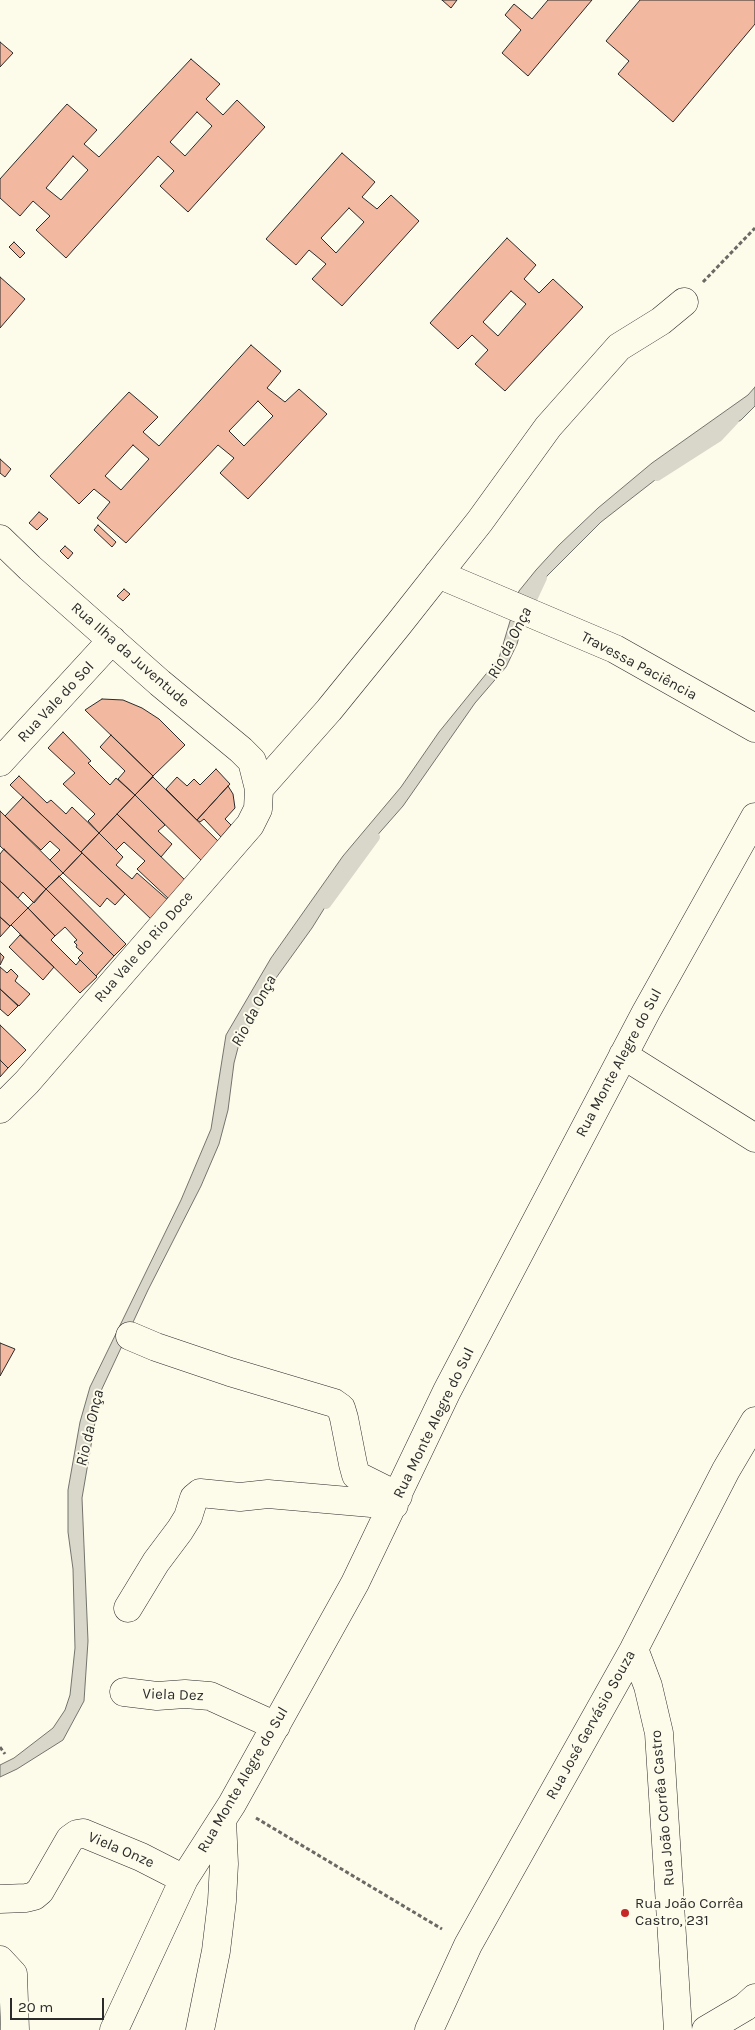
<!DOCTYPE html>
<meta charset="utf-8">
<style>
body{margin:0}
#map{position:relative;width:755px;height:2030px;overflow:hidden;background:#fdfbea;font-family:Karla,sans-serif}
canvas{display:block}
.scale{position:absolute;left:10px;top:1998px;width:94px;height:22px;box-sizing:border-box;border:2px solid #2b2b2b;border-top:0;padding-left:6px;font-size:15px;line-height:18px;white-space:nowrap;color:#2b2b2b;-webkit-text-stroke:4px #fdfbea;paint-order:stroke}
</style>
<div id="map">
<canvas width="755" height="2030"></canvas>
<div class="scale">20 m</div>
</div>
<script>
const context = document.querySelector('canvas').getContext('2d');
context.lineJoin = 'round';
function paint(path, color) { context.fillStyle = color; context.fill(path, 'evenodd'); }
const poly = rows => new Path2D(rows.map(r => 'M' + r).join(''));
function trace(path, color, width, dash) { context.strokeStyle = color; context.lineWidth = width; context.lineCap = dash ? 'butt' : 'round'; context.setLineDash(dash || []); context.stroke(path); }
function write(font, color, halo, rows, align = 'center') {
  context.font = font + ' Karla,sans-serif'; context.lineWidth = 4; context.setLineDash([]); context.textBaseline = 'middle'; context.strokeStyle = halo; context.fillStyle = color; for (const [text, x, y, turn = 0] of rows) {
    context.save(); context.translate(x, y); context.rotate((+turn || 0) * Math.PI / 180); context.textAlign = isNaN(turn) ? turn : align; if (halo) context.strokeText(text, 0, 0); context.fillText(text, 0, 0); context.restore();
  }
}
const water = poly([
 [755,387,755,406,741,420,709,438,601,522,547,576,530,598,517,644,506,667,475,703,403,806,352,864,312,928,245,1021,234,1063,228,1110,219,1144,201,1186,148,1290,100,1393,82,1498,88,1641,84,1701,63,1740,17,1769,0,1777,0,1765,14,1758,53,1728,65,1710,70,1695,75,1648,73,1569,68,1532,68,1490,80,1422,90,1387,181,1200,211,1129,226,1035,271,958,343,856,401,787,439,732,499,658,519,591,536,570,559,545,598,508,652,463,748,395,755,387]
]);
paint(water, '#d8d7c9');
trace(water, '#74746e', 1);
trace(poly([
 [657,476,718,437,734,420],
 [527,610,542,578],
 [326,904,375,837],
 [237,1040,260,998]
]), '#d8d7c9', 10);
const building = poly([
 [442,0,457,0,451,8,442,0],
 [548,0,592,0,528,76,502,53,521,30,505,15,514,4,532,19,548,0],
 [640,0,755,0,755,24,673,122,618,74,629,61,606,41,640,0],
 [0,42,13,53,0,67,0,42],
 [191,59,220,84,206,99,223,115,237,100,265,127,188,212,160,186,174,171,158,156,66,258,36,230,50,216,33,201,20,216,0,198,0,179,67,104,97,130,84,144,99,157,191,59],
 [197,112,212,126,185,156,170,142,197,112],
 [73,156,88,170,61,200,46,188,73,156],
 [342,153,375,182,362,197,377,209,391,195,419,221,342,306,312,279,326,264,309,250,296,265,266,239,342,153],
 [349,208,364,222,336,253,321,238,349,208],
 [507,238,536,265,524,279,539,293,553,279,583,307,505,391,475,364,488,350,472,335,458,349,430,323,507,238],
 [511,291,526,304,498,336,483,322,511,291],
 [14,242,25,253,20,258,9,247,14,242],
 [0,277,25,299,0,328,0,277],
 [251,345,281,371,267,388,285,402,299,389,327,414,248,499,220,473,234,458,218,445,126,543,97,518,110,502,94,489,79,504,50,476,129,392,158,417,143,432,159,446,251,345],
 [258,401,273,416,244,446,229,431,258,401],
 [133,445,149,459,121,490,105,476,133,445],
 [0,459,11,469,5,477,0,473,0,459],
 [39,512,48,519,37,530,29,523,39,512],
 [98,525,116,542,112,547,94,530,98,525],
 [65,546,73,553,68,559,60,551,65,546],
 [124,589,130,594,123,601,117,596,124,589],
 [102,699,123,700,142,708,159,719,185,745,153,776,85,710,102,699],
 [63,732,91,761,88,763,110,785,116,778,135,795,99,833,88,821,95,814,63,784,75,773,48,748,63,732],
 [111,735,153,776,135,795,118,779,125,771,100,747,111,735],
 [216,769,230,784,197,820,166,789,177,777,187,786,194,779,200,785,216,769],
 [19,776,47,803,51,800,66,814,72,807,99,833,81,852,10,785,19,776],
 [153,777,223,846,205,864,135,795,153,777],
 [228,786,233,794,235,808,225,819,231,825,221,837,204,819,200,822,197,820,228,786],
 [135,795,165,825,158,831,172,844,161,857,117,814,135,795],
 [23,797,82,853,63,873,50,860,60,850,50,841,41,850,5,816,23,797],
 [0,811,63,873,46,889,0,846,0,811],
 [117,814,187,882,170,900,137,869,145,861,124,842,116,850,99,833,117,814],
 [99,833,123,857,116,865,132,879,137,873,169,901,152,920,81,852,99,833],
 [4,849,46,889,34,903,23,892,18,898,0,881,0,854,4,849],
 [82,853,125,894,115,905,107,898,100,907,63,873,82,853],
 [59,876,126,944,114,956,46,889,59,876],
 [0,881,28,908,10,926,0,917,0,881],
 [46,889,114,956,96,976,78,958,83,953,76,947,77,945,74,942,77,940,65,927,55,936,28,908,46,889],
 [28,908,55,936,51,940,76,965,80,960,97,977,80,993,11,925,28,908],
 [0,917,10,926,0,937,0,917],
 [20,935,54,967,43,980,9,947,20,935],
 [0,953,4,957,0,965,0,953],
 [0,967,7,973,11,969,18,976,15,981,30,994,19,1006,0,989,0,967],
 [0,989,18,1006,8,1016,0,1009,0,989],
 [0,1025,26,1050,8,1068,0,1060,0,1025],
 [0,1060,8,1068,0,1077,0,1060],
 [0,1343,15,1349,0,1376,0,1343]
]);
paint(building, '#f2b8a0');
trace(building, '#2b2b2b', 1);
const minor = poly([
 [0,539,30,568,160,683,241,750,252,761,259,789,258,809,250,825,27,1082,0,1109],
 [438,574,615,649,755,728],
 [0,762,112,640],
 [259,789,329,710,398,625,480,521,548,427,619,347,661,321,684,302],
 [623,1055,755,1138],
 [130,1336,156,1347,230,1372,334,1403,341,1408,344,1418,353,1464,356,1475,398,1496],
 [128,1608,156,1562,180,1530,188,1517,194,1498,200,1493,240,1497,268,1494,394,1505],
 [634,1649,648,1686,659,1733,678,2030],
 [124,1692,157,1696,185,1694,210,1696,276,1726],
 [0,1899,26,1898,34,1896,40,1891,70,1839,77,1834,83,1833,141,1857,184,1879],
 [0,1960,13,1974,15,2030],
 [114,2030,184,1879,232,1804,355,1583,447,1391,646,1012,755,817],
 [200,2030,216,1951,222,1901,224,1864,222,1820],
 [429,2030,468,1945,634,1649,726,1470,755,1421],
 [706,2030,745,2007,755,1998]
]);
trace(minor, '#2b2b2b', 29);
trace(poly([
 [703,282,755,228],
 [0,1747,5,1754],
 [256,1818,442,1929]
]), '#6a6964', 3, [4, 2.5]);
trace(minor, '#fdfbea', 28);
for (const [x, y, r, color] of [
 [625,1913,5,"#c62828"]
]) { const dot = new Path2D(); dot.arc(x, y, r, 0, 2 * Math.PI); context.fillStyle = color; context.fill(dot); trace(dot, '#fdfbea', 2); }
write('15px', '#2b2b2b', '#fdfbea', [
 ["Rua Ilha da Juventude",130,655,41],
 ["Travessa Paciência",639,666,28],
 ["Rua Vale do Sol",56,702,-47],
 ["Rua Vale do Rio Doce",144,947,-49],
 ["Rua Monte Alegre do Sul",619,1063,-62],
 ["Rua Monte Alegre do Sul",434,1423,-64],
 ["Viela Dez",173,1695,2],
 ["Rua José Gervásio Souza",591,1725,-61],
 ["Rua Monte Alegre do Sul",243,1780,-60],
 ["Rua João Corrêa Castro",663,1808,-95],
 ["Viela Onze",121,1850,23]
]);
write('15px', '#2b2b2b', '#fdfbea', [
 ["Rua João Corrêa",635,1904],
 ["Castro, 231",635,1921]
], 'left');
write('italic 16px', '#2b2b2b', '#fdfbea', [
 ["Rio da Onça",510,643,-63],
 ["Rio da Onça",254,1011,-62],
 ["Rio da Onça",90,1428,-77]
]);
</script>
